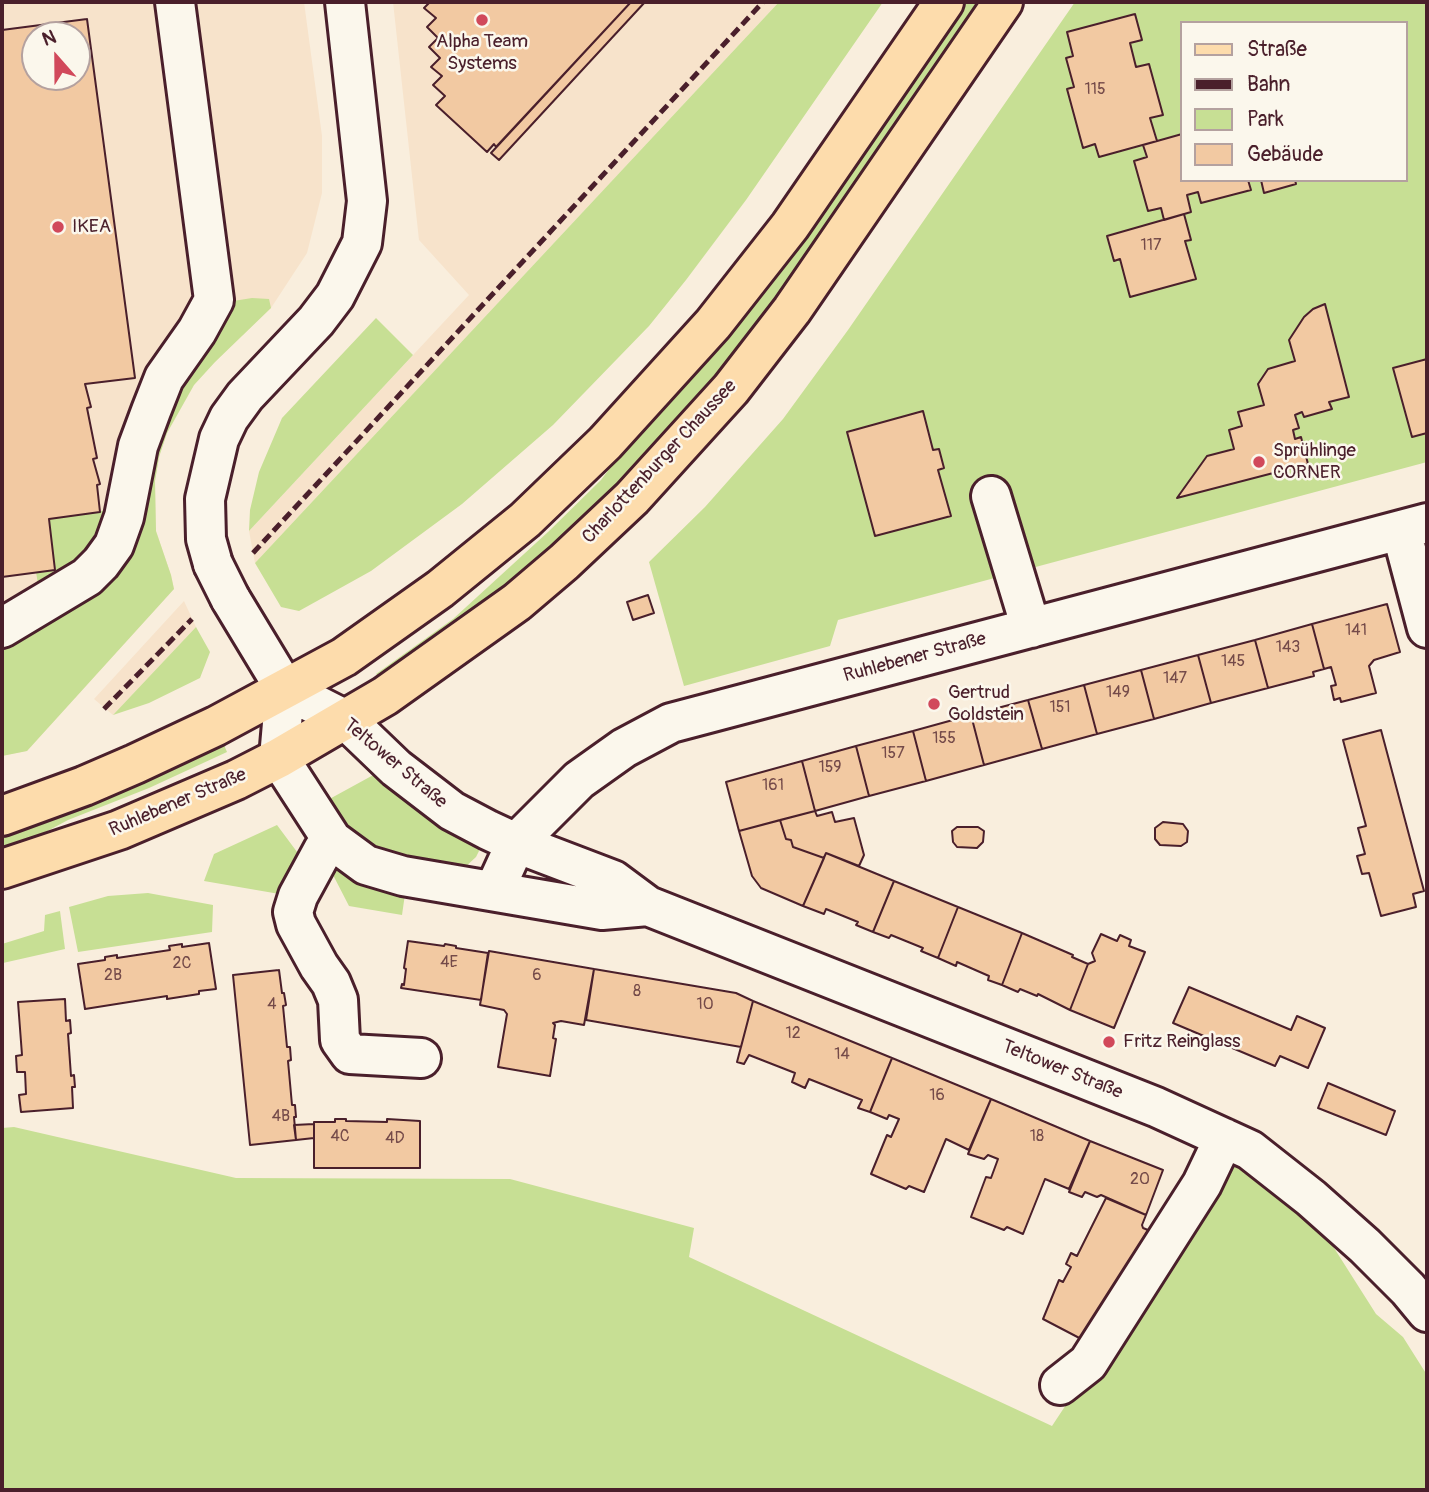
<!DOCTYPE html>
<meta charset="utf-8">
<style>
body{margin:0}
#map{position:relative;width:1429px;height:1492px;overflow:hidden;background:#f9eedd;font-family:Pangolin,sans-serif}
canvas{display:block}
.frame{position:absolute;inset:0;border:4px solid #4a1f2b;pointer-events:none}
.legend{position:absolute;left:1180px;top:21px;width:228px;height:161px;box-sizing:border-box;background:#fbf7ec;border:2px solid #b4a19f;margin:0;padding:9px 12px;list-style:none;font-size:21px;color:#4a1f2b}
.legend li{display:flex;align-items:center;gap:14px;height:35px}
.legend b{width:35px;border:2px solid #b4a19f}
.north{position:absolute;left:21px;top:21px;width:70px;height:70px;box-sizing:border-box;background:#fbf7ec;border:2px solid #b4a19f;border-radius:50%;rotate:339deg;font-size:19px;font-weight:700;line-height:28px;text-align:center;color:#4a1f2b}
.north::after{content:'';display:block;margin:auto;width:24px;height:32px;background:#d1495b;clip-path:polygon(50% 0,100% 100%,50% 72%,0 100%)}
</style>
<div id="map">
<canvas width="1429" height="1492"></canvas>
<div class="frame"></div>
<ul class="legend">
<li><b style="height:9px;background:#fddcac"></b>Straße</li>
<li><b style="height:9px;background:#4a1f2b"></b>Bahn</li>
<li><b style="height:19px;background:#c7df94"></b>Park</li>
<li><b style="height:19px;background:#f2c9a2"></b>Gebäude</li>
</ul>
<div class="north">N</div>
</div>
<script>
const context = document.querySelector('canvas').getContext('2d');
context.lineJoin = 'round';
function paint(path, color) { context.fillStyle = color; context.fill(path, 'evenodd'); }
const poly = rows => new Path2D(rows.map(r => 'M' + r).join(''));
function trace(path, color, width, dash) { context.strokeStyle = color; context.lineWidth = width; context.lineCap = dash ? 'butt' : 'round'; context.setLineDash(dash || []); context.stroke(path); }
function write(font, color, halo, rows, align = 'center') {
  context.font = font + ' Pangolin,sans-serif'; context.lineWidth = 5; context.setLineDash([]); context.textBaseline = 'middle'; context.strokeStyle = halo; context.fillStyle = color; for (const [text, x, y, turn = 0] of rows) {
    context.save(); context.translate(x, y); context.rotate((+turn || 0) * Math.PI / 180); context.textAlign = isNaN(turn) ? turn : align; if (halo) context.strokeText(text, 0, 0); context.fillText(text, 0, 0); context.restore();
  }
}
paint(poly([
 [2,2,304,2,322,136,322,193,307,253,271,308,215,362,194,385,167,433,159,457,155,481,156,531,171,575,174,589,27,751,2,756],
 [35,35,77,35,77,77,35,77],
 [393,2,779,2,255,563,249,531,469,295,419,240],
 [184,601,196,627,113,715,94,699]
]), '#f7e3cb');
paint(poly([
 [779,2,883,2,746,200,686,280,649,326,553,425,462,504,371,571,299,611,281,607,255,563],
 [961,2,987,2,787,297,598,514,385,682,376,674,453,619,548,532,601,480],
 [1075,2,1427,2,1427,462,838,620,830,646,684,686,649,562,705,507,783,419,848,330],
 [1182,23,1406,23,1406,180,1182,180],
 [252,298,269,299,271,308,215,362,194,385,167,433,159,457,155,481,156,531,171,575,174,589,27,751,2,756,2,641,41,620,73,610,96,593,123,567,141,534,161,429,175,393,227,302],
 [376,318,413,355,249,531,250,510,259,472,282,418],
 [108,510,93,548,79,561,38,584,36,572,55,570,49,519],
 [196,627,210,652,200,678,149,703,113,715],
 [221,738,227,752,149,788,68,820,12,850,2,853,2,832],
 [377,773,479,846,479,851,476,857,463,869,365,849,324,802],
 [277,825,306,864,291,896,204,881,214,854],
 [344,868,405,894,402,915,349,906,332,873],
 [148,893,213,905,212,932,78,952,69,907,108,896],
 [60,911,65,949,3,963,2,944,44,931,45,915],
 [14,1127,236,1178,510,1179,694,1228,689,1257,1052,1426,1227,1161,1251,1174,1322,1229,1376,1314,1403,1337,1427,1375,1427,1490,2,1490,2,1128]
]), '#c7df94');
const building = poly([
 [430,2,631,2,496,147,494,144,487,152,436,105,445,96,433,85,442,76,431,67,440,58,429,47,438,38,427,27,436,18,424,8,430,2],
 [631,2,645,2,499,160,491,153,631,2],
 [1135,14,1142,40,1130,43,1136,67,1149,64,1163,115,1150,118,1157,141,1099,157,1095,144,1083,148,1067,89,1074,87,1066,58,1073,56,1067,32,1135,14],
 [87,19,135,378,85,384,91,407,87,408,97,458,93,459,100,484,97,485,100,512,49,519,55,570,2,577,2,30,87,19],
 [35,35,77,35,77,77,35,77,35,35],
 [1182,134,1182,180,1248,180,1251,190,1201,203,1198,192,1187,195,1191,212,1164,220,1161,208,1148,211,1134,161,1147,157,1143,145,1182,134],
 [1261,180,1295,180,1296,184,1264,193,1261,180],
 [1184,214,1191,240,1185,241,1196,279,1130,297,1120,259,1114,261,1107,236,1184,214],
 [1325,304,1349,397,1329,402,1332,409,1304,417,1302,412,1295,415,1299,428,1293,430,1295,439,1301,437,1308,464,1177,498,1207,456,1234,449,1229,430,1242,426,1238,412,1264,405,1258,384,1268,369,1295,361,1289,340,1304,317,1313,309,1325,304],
 [1427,359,1427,433,1412,437,1393,368,1427,359],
 [923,411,933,450,939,449,944,468,938,470,951,516,875,536,847,432,923,411],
 [648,595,654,613,633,620,627,602,648,595],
 [1387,604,1400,652,1374,660,1369,666,1376,693,1341,702,1340,698,1334,700,1331,686,1336,685,1331,667,1324,669,1312,624,1387,604],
 [1312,624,1324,669,1313,672,1314,676,1268,688,1255,640,1312,624],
 [1255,640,1268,688,1211,703,1198,655,1255,640],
 [1198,655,1211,703,1154,719,1141,670,1198,655],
 [1141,670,1154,719,1097,734,1084,685,1141,670],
 [1084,685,1097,734,1042,749,1028,700,1084,685],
 [1028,700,1042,749,984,765,971,715,1028,700],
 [971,715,984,765,926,781,913,731,971,715],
 [1381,730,1424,891,1413,894,1416,907,1381,916,1369,873,1362,874,1357,856,1365,854,1358,828,1366,826,1343,740,1381,730],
 [913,731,926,781,869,796,856,746,913,731],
 [856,746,869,796,815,811,802,761,856,746],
 [802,761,815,811,739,831,726,782,802,761],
 [815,811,817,816,832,812,835,822,854,818,864,855,859,866,826,853,824,858,793,847,791,840,786,839,780,820,815,811],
 [780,820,786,839,791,840,793,847,824,858,803,906,761,888,752,876,739,831,780,820],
 [1163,822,1183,824,1188,831,1187,842,1181,846,1160,845,1155,839,1155,828,1163,822],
 [957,827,978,827,984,831,983,842,977,848,957,847,953,842,952,831,957,827],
 [826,853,894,881,873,932,856,925,858,922,826,909,824,914,803,906,826,853],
 [894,881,958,907,938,958,921,951,923,948,891,935,889,938,873,932,894,881],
 [958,907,1022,933,1002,985,988,980,989,976,957,962,956,966,938,958,958,907],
 [1022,933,1073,955,1072,957,1088,964,1070,1010,1038,994,1037,996,1020,989,1018,992,1002,985,1022,933],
 [1101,934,1117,941,1120,935,1131,940,1129,946,1145,952,1114,1028,1070,1010,1088,964,1095,961,1092,953,1101,934],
 [408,941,444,946,445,944,456,946,456,948,488,953,481,1000,401,988,402,984,404,985,406,969,404,968,408,941],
 [209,943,216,989,199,991,199,994,167,999,167,996,85,1009,78,964,105,960,105,957,117,955,117,958,170,950,169,946,182,944,182,947,209,943],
 [489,951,594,969,584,1025,561,1021,553,1023,555,1025,553,1038,556,1039,550,1076,498,1067,507,1014,504,1010,480,1005,489,951],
 [594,969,736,993,753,1001,741,1047,586,1020,594,969],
 [279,970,282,993,284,993,286,1005,283,1006,287,1047,290,1047,291,1060,288,1061,292,1105,295,1105,296,1117,294,1117,296,1140,250,1145,233,975,279,970],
 [1189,987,1291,1030,1297,1016,1325,1028,1308,1068,1280,1056,1275,1066,1173,1023,1189,987],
 [65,999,66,1021,70,1020,71,1033,68,1034,71,1076,74,1075,75,1087,72,1087,73,1108,21,1112,19,1095,26,1094,25,1072,17,1072,16,1056,22,1055,18,1002,65,999],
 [753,1001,892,1058,870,1112,858,1108,862,1100,809,1079,805,1088,792,1082,795,1073,749,1055,744,1064,737,1062,753,1001],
 [892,1058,991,1099,969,1150,946,1139,924,1192,909,1186,906,1189,871,1174,887,1135,891,1137,899,1119,889,1115,887,1119,870,1112,892,1058],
 [1328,1083,1395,1111,1386,1135,1318,1108,1328,1083],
 [991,1099,1090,1141,1069,1189,1045,1179,1023,1234,1007,1227,1004,1230,971,1217,986,1177,991,1178,998,1159,988,1155,984,1159,968,1154,991,1099],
 [335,1119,346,1119,346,1121,387,1122,387,1119,420,1121,420,1168,314,1168,314,1122,335,1122,335,1119],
 [314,1124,314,1138,296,1140,294,1125,314,1124],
 [1090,1141,1163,1170,1146,1215,1101,1195,1097,1197,1085,1192,1082,1197,1069,1192,1090,1141],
 [1106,1198,1146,1215,1142,1225,1143,1228,1148,1230,1087,1342,1043,1319,1059,1280,1063,1282,1071,1267,1066,1264,1071,1253,1077,1256,1106,1198]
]);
paint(building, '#f2c9a2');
trace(building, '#4a1f2b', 2);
const minor = poly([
 [991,496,1031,628],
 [1401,530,1427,628],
 [213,564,206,539,205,499,219,439,229,418,245,396,316,321,335,296,362,243,367,201,345,2],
 [230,598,285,689],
 [2,628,87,577,101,563,114,545,124,517,138,446,151,411,164,378,197,331,214,300,175,2],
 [285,689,346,720,396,768,452,811,488,830,516,843,613,880,648,906,1156,1107,1250,1150,1311,1198,1365,1246,1408,1289,1427,1312],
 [285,689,279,758,332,840,366,865,403,876,602,910,648,906],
 [332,840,323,850,298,896,293,912,296,924,319,966,331,983,338,1000,340,1040,350,1054,421,1058],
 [494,891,516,843,579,780,624,748,671,723,1427,523],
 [1060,1385,1088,1363,1202,1184,1224,1138]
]);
const major = poly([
 [2,816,84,786,135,764,216,726,344,657,440,589,525,520,605,443,713,324,790,226,944,2],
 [2,869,119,830,236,780,279,758,385,696,517,602,564,562,632,498,731,389,792,310,1003,2]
]);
trace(minor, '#4a1f2b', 44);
trace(major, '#4a1f2b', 44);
trace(minor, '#fbf7ec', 38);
trace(major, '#fddcac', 38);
trace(poly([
 [253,553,763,2],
 [104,709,192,619]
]), '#4a1f2b', 5, [10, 5]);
const minorBridge = poly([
 [213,564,230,598]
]);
trace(minorBridge, '#4a1f2b', 44, []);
trace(minorBridge, '#fbf7ec', 38);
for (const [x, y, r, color] of [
 [482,20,7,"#d1495b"],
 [58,227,7,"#d1495b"],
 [1259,462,7,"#d1495b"],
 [934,704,7,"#d1495b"],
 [1109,1042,7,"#d1495b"]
]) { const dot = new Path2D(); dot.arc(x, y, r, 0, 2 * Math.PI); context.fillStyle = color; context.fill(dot); trace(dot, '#fbf7ec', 2.5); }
write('16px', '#744a49', null, [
 ["115",1095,90],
 ["117",1151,246],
 ["141",1356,631],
 ["143",1288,648],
 ["145",1233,662],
 ["147",1175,679],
 ["149",1118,693],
 ["151",1060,708],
 ["155",944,739],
 ["157",893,754],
 ["159",830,768],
 ["161",773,786],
 ["4E",449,963],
 ["2C",182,964],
 ["2B",113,976],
 ["6",537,976],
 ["8",637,992],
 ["4",272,1005],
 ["10",705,1005],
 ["12",793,1034],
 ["14",842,1055],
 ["16",937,1096],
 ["4B",281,1117],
 ["4C",340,1137],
 ["18",1037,1137],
 ["4D",395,1139],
 ["20",1140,1180]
]);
write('19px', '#4a1f2b', '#fbf7ec', [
 ["Alpha Team",482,42,"center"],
 ["Systems",482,64,"center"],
 ["IKEA",72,227],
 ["Sprühlinge",1273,451],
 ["CORNER",1273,473],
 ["Gertrud",948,693],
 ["Goldstein",948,715],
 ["Fritz Reinglass",1123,1042]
], 'left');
write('19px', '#4a1f2b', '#fbf7ec', [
 ["Charlottenburger Chaussee",660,462,-47],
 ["Ruhlebener Straße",915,658,-15],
 ["Teltower Straße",395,764,40],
 ["Ruhlebener Straße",178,803,-23],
 ["Teltower Straße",1062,1070,22]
]);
</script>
